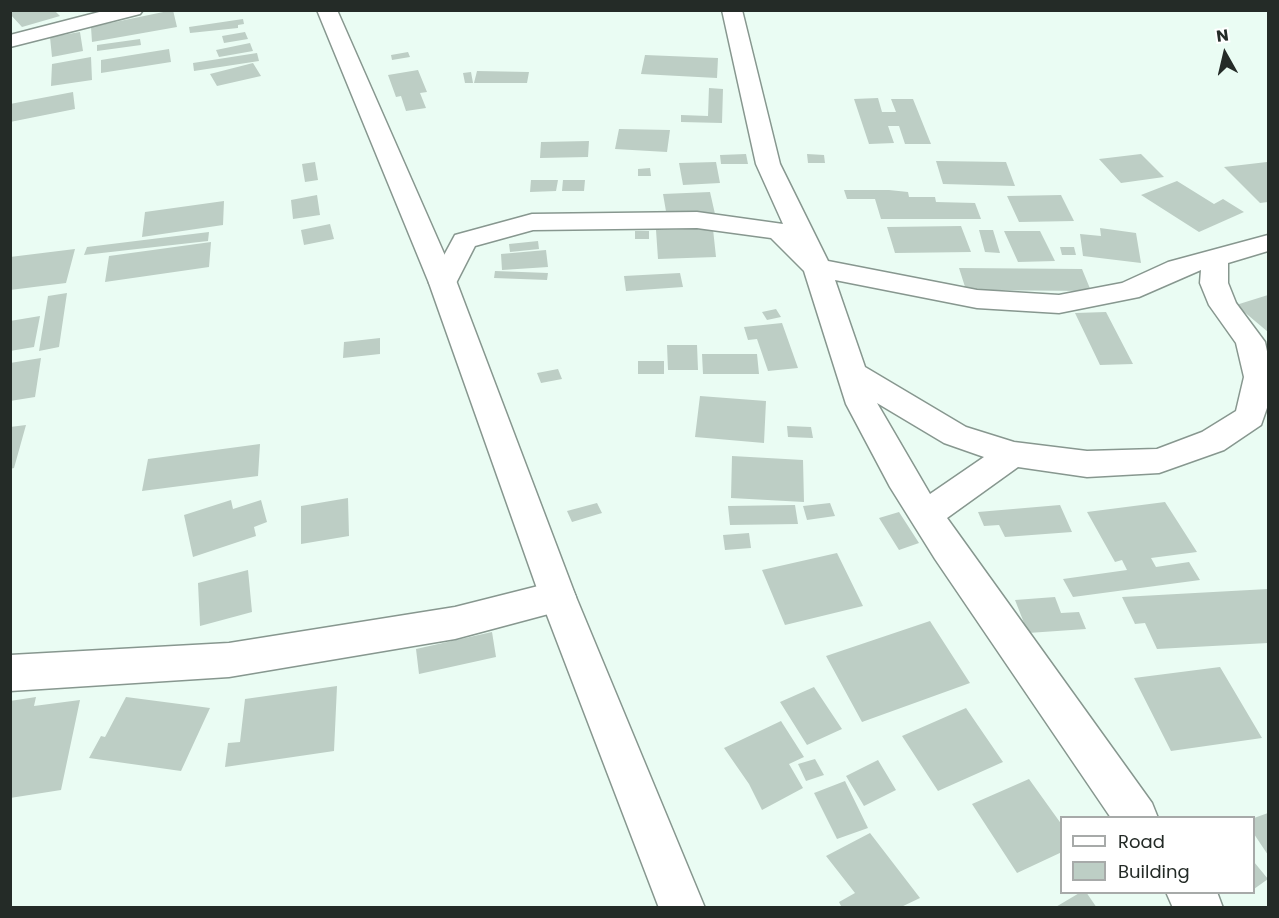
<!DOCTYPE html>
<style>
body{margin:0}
#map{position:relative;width:1279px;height:918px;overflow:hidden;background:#eafcf3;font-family:Poppins,sans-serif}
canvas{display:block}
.frame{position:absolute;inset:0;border:12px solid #242b27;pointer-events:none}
.legend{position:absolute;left:1060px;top:816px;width:195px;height:78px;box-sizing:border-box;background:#fff;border:2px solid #a7aaa9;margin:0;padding:8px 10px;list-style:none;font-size:18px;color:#242b27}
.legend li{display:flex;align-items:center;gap:12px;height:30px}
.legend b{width:30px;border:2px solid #a7aaa9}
.north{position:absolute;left:1195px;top:24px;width:60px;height:60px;-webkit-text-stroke:4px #fff;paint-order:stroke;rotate:352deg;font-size:16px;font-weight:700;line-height:24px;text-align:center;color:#242b27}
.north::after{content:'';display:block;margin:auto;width:21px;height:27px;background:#242b27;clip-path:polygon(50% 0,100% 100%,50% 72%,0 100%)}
</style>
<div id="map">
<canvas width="1279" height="918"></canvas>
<div class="frame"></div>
<ul class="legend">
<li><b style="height:8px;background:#fff"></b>Road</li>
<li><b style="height:16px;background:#bdcec5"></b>Building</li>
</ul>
<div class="north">N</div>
</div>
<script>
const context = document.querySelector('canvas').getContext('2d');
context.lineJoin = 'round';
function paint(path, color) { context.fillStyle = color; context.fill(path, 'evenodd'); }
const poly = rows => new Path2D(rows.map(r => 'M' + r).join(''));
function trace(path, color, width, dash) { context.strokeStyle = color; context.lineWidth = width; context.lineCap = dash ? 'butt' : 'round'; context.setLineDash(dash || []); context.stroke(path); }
paint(poly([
 [10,10,54,10,60,16,22,27,10,14],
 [173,10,177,27,92,42,91,27],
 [243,19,244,24,238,25,238,28,190,33,189,27],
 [80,32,83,51,52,57,50,37],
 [245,32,248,39,224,43,222,36],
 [140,39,141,45,97,51,97,45],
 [250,43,253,51,219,57,216,50],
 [169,49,171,62,101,73,101,60],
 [408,52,410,57,392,60,391,55],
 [257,53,259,61,194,71,193,63],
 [645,55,718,58,717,78,641,74],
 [91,57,92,80,51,86,52,64],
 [253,63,261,76,217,86,210,74],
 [418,70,427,92,420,93,426,108,406,111,401,96,396,97,388,75],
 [477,71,529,72,527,83,474,83],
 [471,72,473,83,465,83,463,73],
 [709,88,723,89,722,123,681,122,681,115,708,116],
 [73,92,75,109,10,122,10,104],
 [878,98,882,112,896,112,891,99,913,99,931,144,905,144,899,126,888,126,894,143,869,144,854,99],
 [619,129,670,130,667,152,615,149],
 [589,141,588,157,540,158,541,142],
 [746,154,748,164,721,164,720,155],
 [807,154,824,155,825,163,808,163],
 [1141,154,1164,177,1121,183,1099,159],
 [936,161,1006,162,1015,186,943,184],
 [315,162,318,180,305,182,302,164],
 [716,162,720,183,683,185,679,163],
 [1267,162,1268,202,1260,203,1224,167],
 [650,168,651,176,638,176,638,169],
 [531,180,558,180,556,191,530,192],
 [563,180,585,180,584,191,562,191],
 [1177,181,1214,204,1223,199,1244,212,1199,232,1141,195],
 [844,190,889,190,908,192,909,197,935,197,936,202,975,203,981,219,881,219,875,199,847,199],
 [710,192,715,214,667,217,663,194],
 [317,195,320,215,293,219,291,200],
 [1061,195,1074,221,1019,222,1007,196],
 [224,201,223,225,142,237,145,212],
 [330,224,334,239,304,245,301,230],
 [961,226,971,252,895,253,887,227],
 [1100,228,1136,233,1141,263,1083,256,1080,234,1101,236],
 [713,229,716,257,658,259,656,230],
 [979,230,993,230,1000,253,985,252],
 [635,231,649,231,649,239,635,239],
 [1004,231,1040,231,1055,261,1018,262],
 [209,232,208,241,84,255,87,247],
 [538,241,539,249,510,252,509,244],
 [211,242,209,267,105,282,109,256],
 [1060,247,1074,247,1076,255,1062,255],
 [75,249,66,283,10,290,10,257],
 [546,250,548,267,502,270,501,254],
 [959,268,1082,269,1091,291,966,290],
 [495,271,548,273,547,280,494,278],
 [680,273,683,287,626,291,624,276],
 [67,293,59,347,39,351,48,296],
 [1268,295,1268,332,1236,305],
 [776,309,781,317,767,320,762,312],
 [1106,312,1133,364,1100,365,1075,313],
 [40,316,34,347,10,351,10,321],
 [782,323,798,368,768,371,757,339,748,340,744,327],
 [380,338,380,354,343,358,344,342],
 [667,345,697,345,698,370,668,370],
 [702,354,757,354,759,374,703,374],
 [41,358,35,397,10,401,10,363],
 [638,361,664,361,664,374,638,374],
 [558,369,562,379,541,383,537,373],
 [700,396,766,401,764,443,695,437],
 [26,425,14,468,10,469,10,427],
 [787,426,811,427,813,438,788,437],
 [260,444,258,476,142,491,148,459],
 [732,456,803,460,804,502,731,498],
 [348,498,349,536,301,544,301,506],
 [231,500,233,509,261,500,267,522,254,527,256,536,193,557,184,515],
 [1165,502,1197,552,1151,558,1156,567,1189,562,1200,580,1073,597,1063,579,1127,570,1122,560,1115,562,1087,512],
 [597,503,602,513,572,522,567,511],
 [830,503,835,516,807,520,803,506],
 [795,505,798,524,730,525,728,506],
 [1060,505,1072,532,1005,537,999,525,984,526,978,512],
 [899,512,919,543,899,550,879,518],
 [749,533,751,548,725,550,723,535],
 [837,553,863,606,785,625,762,570],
 [248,570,252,612,200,626,198,583],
 [1268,589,1268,643,1157,649,1145,623,1135,624,1122,597],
 [1055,597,1061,613,1079,612,1086,629,1028,633,1015,600],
 [930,621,970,683,862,722,826,656],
 [492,632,496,657,419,674,416,649],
 [1220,667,1262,738,1171,751,1134,678],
 [337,686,334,751,225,767,228,743,240,742,245,699],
 [814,687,842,729,807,745,780,702],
 [36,697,34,706,80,700,61,790,10,798,10,701],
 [126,697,210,708,181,771,89,758,101,736,105,737],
 [966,708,1003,762,938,791,902,736],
 [781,721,804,757,789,764,803,788,762,810,749,784,724,748],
 [815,759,824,775,806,781,798,764],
 [878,760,896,790,864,806,846,776],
 [1029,779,1062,825,1062,852,1017,873,972,804],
 [845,781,868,828,837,839,814,793],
 [1268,813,1268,855,1254,834,1254,818],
 [870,833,920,898,899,908,842,908,839,902,855,893,826,856],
 [1254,862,1268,879,1254,889],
 [1081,892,1086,892,1097,908,1054,908]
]), '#bdcec5');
const minor = poly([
 [107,10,143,10,140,14,10,47,10,35,107,10],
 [722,10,742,10,780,164,828,261,977,290,1059,295,1122,283,1168,262,1268,235,1268,251,1228,263,1228,283,1236,303,1265,342,1268,356,1268,405,1261,425,1224,450,1159,473,1087,477,1018,467,947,518,1152,803,1158,818,1111,818,935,559,890,487,846,404,804,271,771,238,697,228,533,230,475,246,453,289,443,292,433,289,429,283,455,235,532,214,697,212,783,224,756,164,722,10],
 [1201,270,1200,283,1209,305,1236,343,1244,377,1236,411,1202,432,1157,449,1087,451,1014,442,966,427,865,367,835,280,977,308,1059,313,1139,297,1201,270],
 [877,403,944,443,984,457,930,494,877,403],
 [558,581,571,586,576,597,571,608,455,639,229,677,10,691,10,655,229,643,455,607,558,581],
 [1166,892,1217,892,1223,908,1173,908,1166,892]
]);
const primary = poly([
 [317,10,337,10,457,283,576,597,705,908,659,908,540,597,429,283,317,10]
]);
trace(minor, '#87978f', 3);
trace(primary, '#87978f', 3);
paint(minor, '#fff');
paint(primary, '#fff');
</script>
